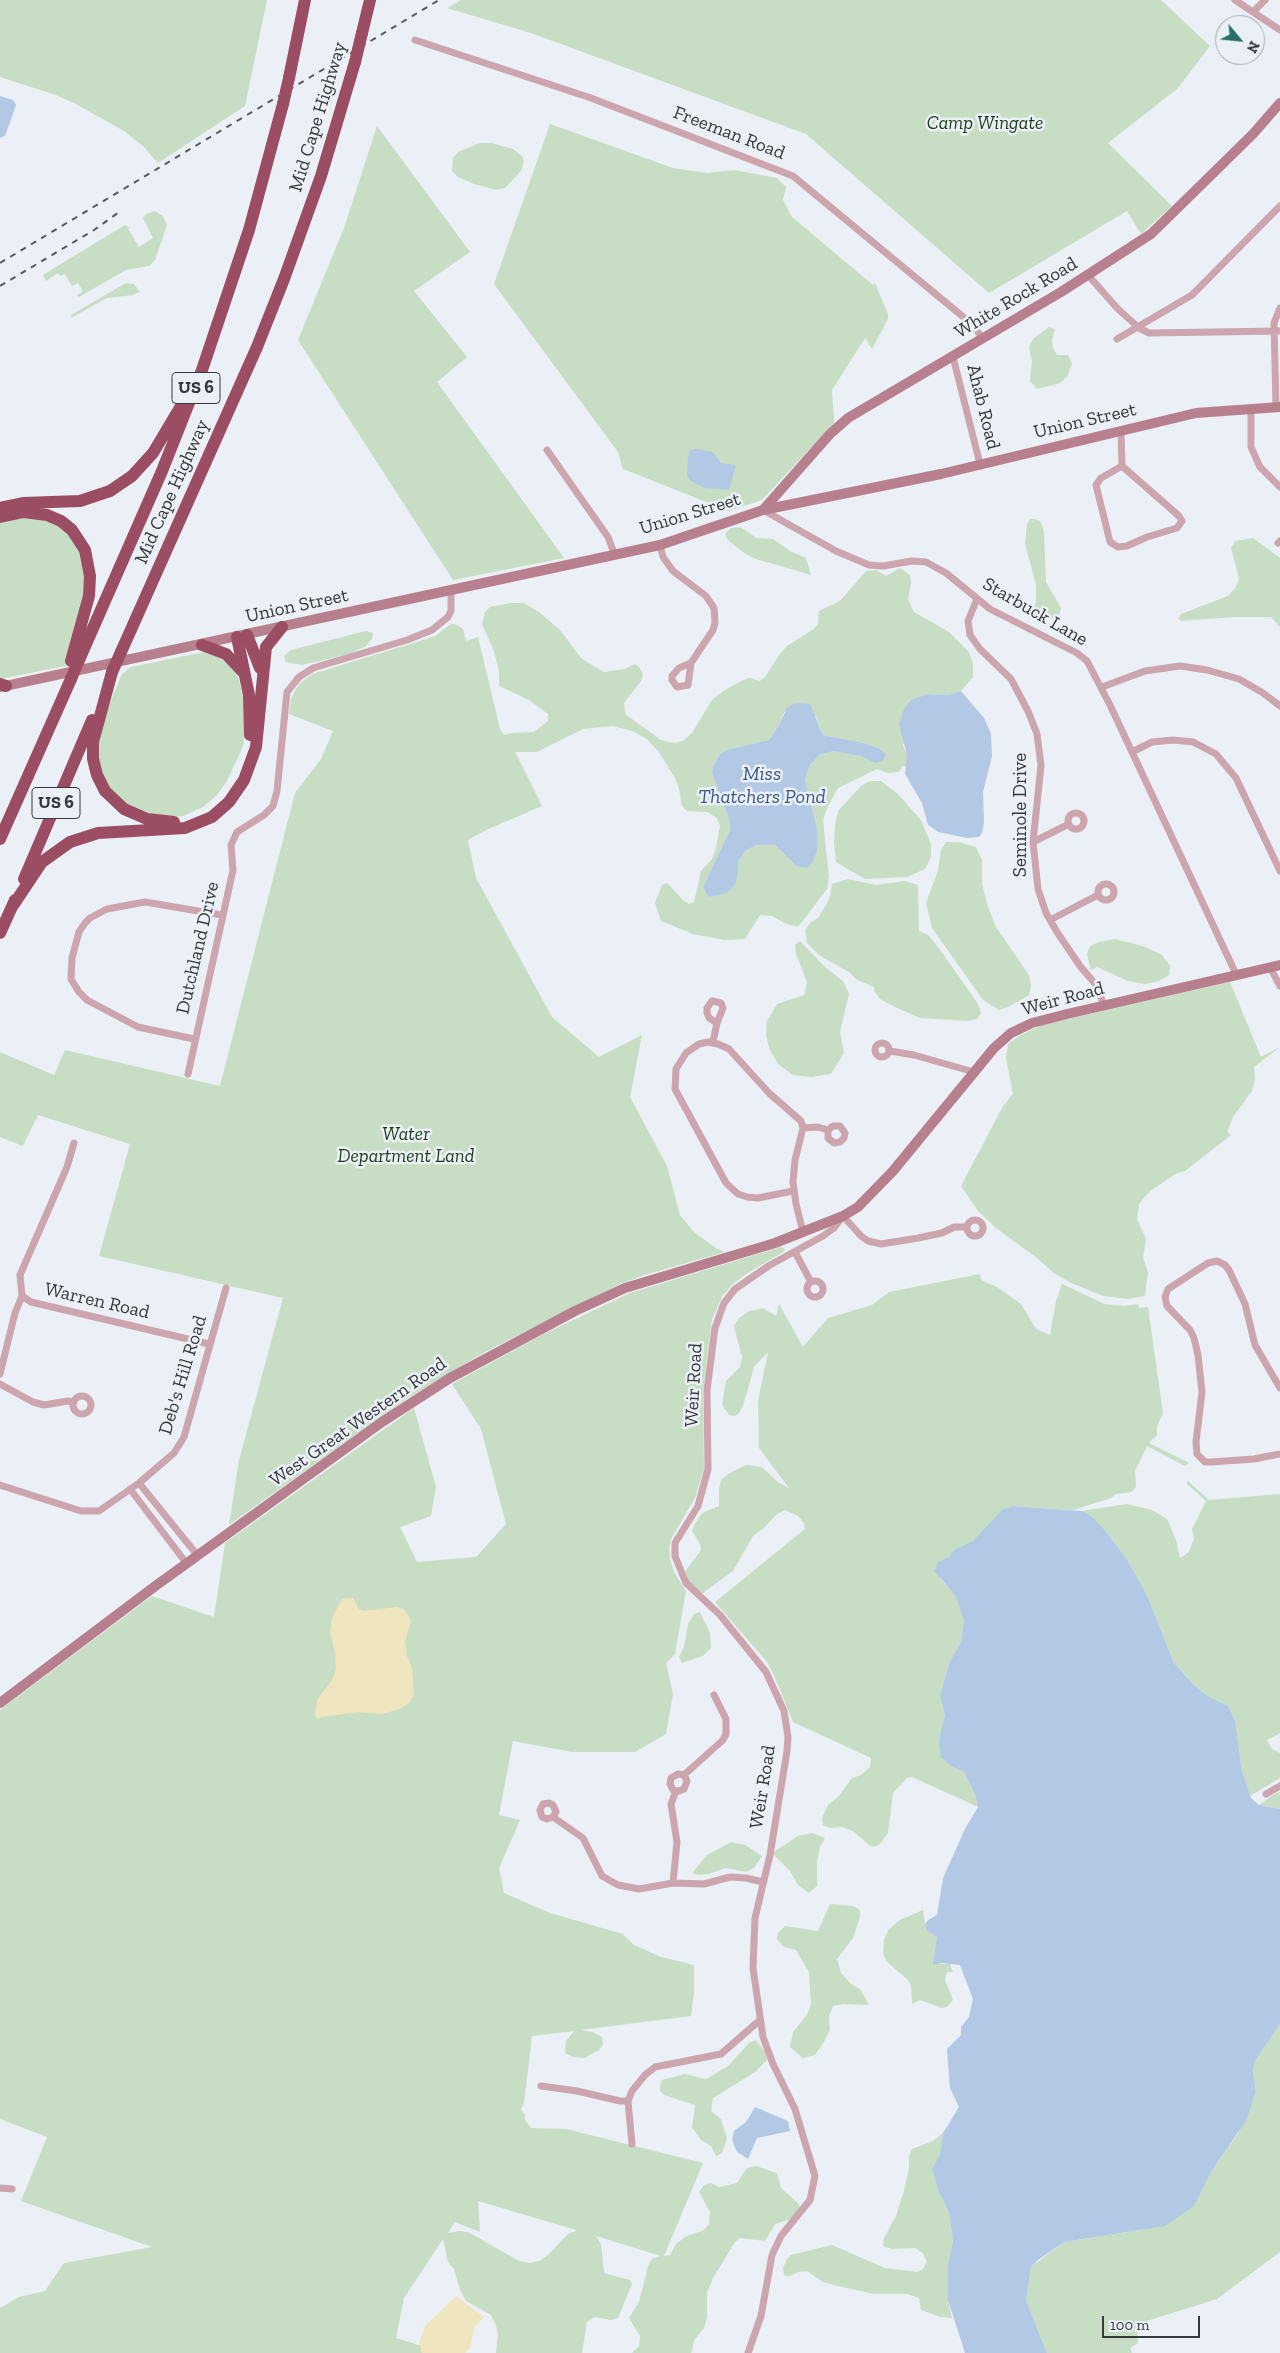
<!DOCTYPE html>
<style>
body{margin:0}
#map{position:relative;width:1280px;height:2353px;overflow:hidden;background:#eaf0f6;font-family:"Zilla Slab",serif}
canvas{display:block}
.north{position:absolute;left:1215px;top:15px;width:50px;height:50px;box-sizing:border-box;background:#eaf0f6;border:1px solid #a2a7ab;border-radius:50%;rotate:118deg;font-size:14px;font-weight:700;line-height:20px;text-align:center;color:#36393b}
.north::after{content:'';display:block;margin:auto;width:18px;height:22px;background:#276f66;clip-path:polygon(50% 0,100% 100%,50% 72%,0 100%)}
.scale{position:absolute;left:1102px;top:2316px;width:98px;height:22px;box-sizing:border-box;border:2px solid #36393b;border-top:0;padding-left:6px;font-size:15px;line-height:18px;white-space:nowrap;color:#36393b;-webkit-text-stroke:4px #eaf0f6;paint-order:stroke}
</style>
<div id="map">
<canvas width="1280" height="2353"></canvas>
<div class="north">N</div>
<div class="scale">100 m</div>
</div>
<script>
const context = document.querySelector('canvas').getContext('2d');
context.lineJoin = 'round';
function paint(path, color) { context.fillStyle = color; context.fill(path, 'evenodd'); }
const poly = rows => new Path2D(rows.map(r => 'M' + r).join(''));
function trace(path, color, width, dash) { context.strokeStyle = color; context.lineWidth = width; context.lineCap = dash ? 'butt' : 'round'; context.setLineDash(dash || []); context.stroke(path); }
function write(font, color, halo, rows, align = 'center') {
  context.font = font + ' "Zilla Slab",serif'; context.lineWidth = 5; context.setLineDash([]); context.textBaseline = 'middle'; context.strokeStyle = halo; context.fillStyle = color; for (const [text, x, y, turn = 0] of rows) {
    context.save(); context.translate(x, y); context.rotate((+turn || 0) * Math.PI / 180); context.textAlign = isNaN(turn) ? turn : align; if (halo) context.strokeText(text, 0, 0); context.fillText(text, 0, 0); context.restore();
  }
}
paint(poly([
 [0,0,267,0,245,106,158,163,143,146,124,131,76,104,56,95,0,77],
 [461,0,1161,0,1210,46,1178,88,1108,143,1172,206,1141,234,1127,211,989,293,806,134,531,33,447,8],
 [550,124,673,168,707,173,734,170,777,178,786,187,783,200,792,217,873,285,875,283,888,314,888,319,872,349,865,338,832,390,834,423,762,500,729,511,623,469,618,452,494,284],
 [377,126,470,252,414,291,467,357,437,382,564,558,453,580,298,340,344,228],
 [480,143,492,143,513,149,522,156,524,161,521,171,505,188,496,190,474,184,458,177,452,171,453,158,458,152],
 [155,211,163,216,167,225,155,260,149,266,126,270,79,297,77,295,83,291,78,283,72,286,65,274,60,276,58,273,46,281,43,275,125,225,130,228,128,229,139,247,153,238,143,218,146,214],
 [126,283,134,284,140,292,133,295,107,298,71,318,71,315],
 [1049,327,1055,329,1052,340,1053,348,1057,355,1068,355,1072,364,1067,377,1060,383,1037,389,1030,381,1032,361,1029,347,1033,339],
 [20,515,56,523,69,533,80,547,86,584,79,623,65,666,0,679,0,521],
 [1030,519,1034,519,1040,521,1044,532,1046,582,1061,608,1059,618,1054,619,1035,616,1032,610,1036,602,1036,585,1025,544,1027,524],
 [740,527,757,538,773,539,790,551,806,558,811,575,753,558,743,552,728,540,725,534,731,528],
 [1253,538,1280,558,1280,627,1271,617,1234,617,1181,621,1178,619,1181,614,1228,596,1235,588,1239,579,1231,548,1235,541],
 [900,568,910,575,911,583,908,600,914,612,949,632,969,652,973,664,973,677,961,691,948,695,928,694,903,745,907,755,906,767,902,766,899,772,888,773,877,769,838,788,828,806,823,820,829,877,827,889,798,927,784,923,772,916,760,915,745,939,725,940,693,934,661,921,655,903,662,885,667,883,683,900,689,904,694,902,701,871,712,859,716,848,720,826,717,818,707,812,687,811,682,806,679,789,675,778,658,751,647,739,632,731,613,726,583,729,537,752,515,752,542,806,486,830,468,840,476,878,552,1017,599,1057,642,1035,630,1097,667,1166,680,1215,694,1232,716,1248,725,1252,644,1275,618,1285,485,1352,406,1399,229,1525,239,1460,283,1298,99,1256,130,1144,38,1115,23,1146,0,1137,0,1052,54,1075,65,1050,220,1086,295,793,321,759,333,731,289,714,291,699,295,691,299,684,312,674,420,641,435,636,451,624,455,624,463,629,466,641,478,637,500,729,504,735,513,733,534,732,548,721,548,714,529,700,499,686,499,672,494,651,482,624,485,612,490,607,511,603,524,603,539,612,560,630,581,658,592,665,604,672,624,669,635,664,639,667,643,674,641,681,624,703,625,714,661,740,675,743,683,741,692,733,712,700,723,691,743,680,750,678,760,681,765,677,779,655,787,646,814,629,818,624,819,611,840,601,866,571,876,570,886,576],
 [784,712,816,716,823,735,864,743,878,748,875,763,861,756,846,752,834,751,819,755,810,765,805,779,817,829,796,866,775,845,756,845,745,851,738,862,738,875,708,897,703,887,730,830,729,819,712,773,713,766,720,754,726,750,769,740,779,725],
 [366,631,373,633,372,639,366,646,349,654,302,665,286,662,284,656,291,650],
 [204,652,224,658,236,669,245,706,246,724,243,746,227,781,217,795,203,807,183,816,162,818,125,804,111,791,100,769,97,749,99,730,122,674,131,667],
 [870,781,881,781,898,794,921,820,931,844,931,857,925,869,907,877,865,879,836,862,834,843,835,825,838,811,862,785],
 [946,842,958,842,976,847,982,860,982,884,988,907,996,927,1029,975,1031,985,1029,995,1008,1007,999,1010,983,1000,932,928,926,903,938,870,941,850],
 [848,879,876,885,905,881,918,885,919,931,928,935,939,948,978,1004,981,1013,977,1019,967,1021,920,1018,895,1007,880,999,874,991,874,987,857,980,849,972,820,956,807,943,805,930,811,922,818,918,825,907,830,897,832,884],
 [1115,939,1143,946,1162,955,1170,966,1169,975,1159,981,1145,984,1128,981,1097,967,1091,970,1087,954,1090,946,1099,942],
 [800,941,825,967,843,981,849,994,840,1032,844,1053,831,1074,811,1077,793,1075,778,1064,769,1048,766,1035,767,1021,777,1004,804,995,807,982,796,954,795,945],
 [1230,982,1261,1057,1280,1047,1254,1067,1255,1080,1252,1091,1233,1117,1227,1132,1231,1135,1185,1171,1177,1173,1150,1191,1139,1204,1137,1219,1146,1239,1143,1258,1148,1272,1145,1296,1128,1299,1103,1296,1071,1283,1054,1273,1037,1258,996,1228,978,1211,961,1186,1003,1106,1013,1094,1006,1058,1008,1044,1019,1036,1042,1025],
 [781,1247,785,1249,783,1252,743,1276,733,1284,723,1295,712,1319,703,1390,704,1469,695,1498,672,1537,669,1548,670,1559,674,1572,686,1591,675,1654,666,1663,673,1694,666,1734,635,1752,572,1752,513,1741,499,1815,520,1820,499,1868,504,1893,550,1913,623,1934,634,1945,661,1957,694,1965,694,1992,691,2016,580,2030,593,2032,602,2037,603,2044,599,2050,584,2058,573,2057,565,2053,566,2041,574,2031,532,2036,524,2103,521,2110,525,2114,525,2120,531,2128,566,2129,703,2163,664,2256,670,2255,676,2244,685,2237,704,2230,709,2224,710,2212,699,2192,704,2185,711,2183,719,2187,737,2183,747,2168,756,2166,777,2173,781,2188,799,2204,801,2212,795,2218,775,2224,765,2241,740,2238,735,2242,713,2278,707,2293,707,2317,704,2328,695,2339,691,2353,632,2353,639,2346,640,2336,629,2318,639,2302,648,2266,652,2259,661,2256,596,2236,601,2244,604,2273,630,2280,632,2284,618,2318,611,2320,595,2317,587,2322,582,2353,496,2353,498,2334,496,2325,491,2315,466,2301,460,2290,454,2269,448,2262,443,2239,404,2298,396,2338,445,2353,0,2353,0,2308,19,2297,45,2291,64,2263,152,2247,21,2201,47,2137,0,2119,0,1710,152,1596,214,1617,225,1543,414,1408,436,1487,431,1516,400,1527,417,1562,476,1557,506,1524,481,1429,452,1384,544,1334,630,1293],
 [478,2201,576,2230,576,2231,568,2234,548,2255,539,2261,530,2263,519,2261,470,2233,460,2231,448,2233,455,2222,480,2232],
 [980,1274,981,1280,997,1287,1021,1304,1036,1329,1050,1335,1056,1301,1062,1284,1105,1304,1125,1306,1138,1304,1139,1308,1148,1307,1163,1413,1157,1426,1157,1435,1149,1443,1189,1463,1185,1466,1147,1446,1135,1471,1136,1487,1132,1492,1116,1494,1111,1498,1073,1510,1013,1506,973,1542,954,1550,949,1557,939,1561,940,1579,955,1594,964,1620,961,1642,950,1661,940,1695,945,1715,943,1727,975,1794,978,1807,912,1777,907,1778,893,1793,888,1833,880,1844,874,1847,869,1845,853,1831,842,1827,830,1828,823,1825,822,1818,828,1805,838,1797,852,1778,861,1775,870,1767,871,1758,793,1722,774,1675,767,1662,715,1602,805,1529,804,1523,798,1516,785,1510,776,1515,765,1527,753,1536,733,1571,700,1595,693,1591,684,1573,701,1550,700,1544,692,1531,694,1525,702,1513,719,1506,719,1489,721,1480,728,1474,746,1465,762,1467,779,1483,789,1488,759,1448,758,1401,768,1352,754,1367,743,1406,739,1413,735,1416,729,1415,722,1404,726,1381,740,1367,742,1357,734,1326,739,1318,749,1311,763,1308,776,1316,779,1304,803,1347,828,1318,872,1305,889,1292],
 [1188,1481,1209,1500,1280,1494,1280,1733,1267,1740,1272,1749,1280,1753,1280,1778,1250,1796,1242,1771,1235,1720,1228,1706,1206,1695,1194,1685,1174,1663,1147,1595,1128,1561,1104,1529,1082,1511,1127,1504,1152,1510,1167,1519,1176,1540,1180,1558,1189,1552,1194,1538,1192,1529,1206,1501,1186,1483],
 [700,1612,710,1633,711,1648,703,1656,682,1663,679,1657,684,1647,688,1624,694,1614],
 [1280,1792,1280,1809,1259,1805,1274,1794],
 [812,1833,825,1838,820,1847,817,1861,817,1886,809,1893,798,1885,790,1871,772,1853,798,1836],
 [731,1842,745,1845,762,1856,754,1868,746,1872,726,1868,708,1874,698,1875,692,1873,707,1855],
 [830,1904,854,1906,860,1910,860,1917,853,1938,837,1959,841,1973,851,1984,860,1989,869,2005,843,2004,833,2006,829,2016,830,2029,825,2040,815,2055,803,2058,790,2047,793,2032,807,2015,811,2004,809,1972,796,1950,784,1947,777,1939,778,1933,785,1926,818,1931],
 [923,1910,926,1930,937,1937,934,1964,950,1964,953,1972,947,1972,945,1980,953,2000,947,2007,942,2008,920,2000,912,2004,911,1985,907,1979,887,1962,883,1954,884,1940,889,1929,900,1920],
 [1280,2024,1280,2252,1217,2299,1137,2324,1138,2343,1130,2348,1132,2353,1047,2353,1026,2300,1031,2267,1064,2242,1141,2230,1183,2213,1194,2206,1211,2172,1238,2134,1256,2091,1253,2072,1255,2061],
 [756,2040,765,2052,767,2060,755,2072,713,2098,711,2111,721,2119,727,2139,722,2153,716,2156,711,2146,701,2140,692,2127,695,2105,664,2095,660,2091,660,2086,662,2080,685,2074,706,2079,728,2066,749,2043],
 [943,2133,940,2154,932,2169,938,2190,949,2213,953,2239,948,2266,948,2300,952,2318,940,2317,921,2310,919,2298,907,2294,874,2294,834,2285,823,2282,807,2271,798,2272,790,2276,784,2275,783,2268,787,2259,791,2255,832,2245,885,2268,917,2272,923,2269,927,2262,923,2253,915,2248,892,2249,883,2246,884,2238,896,2216,905,2187,909,2168,909,2156,912,2149,933,2141]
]), '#c7ddc4');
paint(poly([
 [353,1598,359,1609,364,1611,396,1607,404,1609,408,1615,411,1621,405,1642,407,1656,412,1667,414,1695,410,1702,400,1709,382,1714,357,1712,317,1718,315,1716,317,1700,332,1680,336,1669,335,1652,330,1633,332,1618,342,1599],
 [456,2296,484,2317,475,2326,470,2348,465,2353,422,2353,419,2342,426,2325]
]), '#efe6c0');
paint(poly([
 [0,96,13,100,16,105,5,136,0,138],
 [696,449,713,452,721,463,736,465,729,490,705,488,691,481,687,476,688,458,690,450],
 [961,691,984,718,991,734,992,756,983,792,984,823,982,833,979,837,967,838,938,832,928,825,922,803,905,774,907,755,899,724,904,709,911,700,928,694,948,695],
 [802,703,810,704,823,735,864,743,878,748,886,754,883,761,875,763,861,756,834,751,819,755,810,765,805,779,817,829,817,850,813,862,807,868,796,866,775,845,756,845,745,851,738,862,738,874,735,884,727,893,708,897,703,887,730,830,729,819,712,773,713,766,720,754,726,750,769,740,779,725,787,708,793,704],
 [1013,1506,1082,1511,1092,1517,1104,1529,1128,1561,1147,1595,1174,1663,1194,1685,1206,1695,1228,1706,1235,1720,1242,1771,1251,1798,1259,1805,1280,1809,1280,2024,1255,2061,1253,2072,1256,2091,1246,2121,1211,2172,1194,2206,1165,2226,1064,2242,1038,2260,1031,2267,1026,2300,1047,2353,965,2353,948,2300,948,2266,953,2239,949,2213,938,2190,932,2169,940,2154,943,2133,959,2107,950,2088,947,2049,961,2035,961,2027,969,2017,973,1999,960,1965,942,1963,933,1965,937,1937,926,1930,925,1924,928,1920,937,1915,943,1878,965,1829,978,1807,975,1794,964,1772,951,1766,941,1757,939,1741,945,1715,940,1695,950,1661,961,1642,964,1620,955,1595,934,1571,939,1561,949,1557,954,1550,973,1541,1002,1510],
 [755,2107,788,2121,790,2131,757,2138,748,2159,737,2152,732,2140,734,2131,746,2122]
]), '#b3c8e4');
trace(poly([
 [1235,0,1280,30],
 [1254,11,1265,0],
 [415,40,591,98,793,176,973,325,983,339],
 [1088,275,1117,308,1139,328,1149,333,1280,331],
 [1117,339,1192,295,1280,206],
 [953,357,980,464],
 [1276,407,1274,323,1280,308],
 [1251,410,1251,447,1260,467,1280,487],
 [1121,430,1122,466,1179,516,1182,521,1177,528,1147,537,1127,546,1118,547,1110,542,1096,485,1101,478,1122,466],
 [547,450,608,537,614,553],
 [763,510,836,551,869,565,883,566,912,561,926,562,946,573,990,609,1077,653,1087,661,1110,705,1236,974],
 [1278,543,1280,541],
 [660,545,663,557,673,571,706,596,714,608,715,623,713,630,691,663,688,685,677,687,672,680,672,676,679,668,691,663],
 [977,599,968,621,970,635,980,649,1011,679,1028,711,1037,734,1041,765,1033,842,1038,889,1046,913,1057,932,1080,966,1096,985,1104,1005],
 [1102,687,1145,671,1180,666,1207,670,1239,679,1263,693,1280,706],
 [1132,752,1152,742,1173,740,1193,742,1216,754,1236,778,1280,871],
 '1068 821a8 8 0 1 1 16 0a8 8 0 1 1-16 0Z',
 [1033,842,1069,824],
 '1098 892a8 8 0 1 1 16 0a8 8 0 1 1-16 0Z',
 [1050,920,1098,895],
 [1270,967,1280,986],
 [712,1001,721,1003,723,1008,717,1023,709,1018,707,1013,707,1008,712,1001],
 [194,1039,138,1027,87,1000,79,992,71,979,72,958,79,932,85,923,90,918,107,909,145,902,222,915],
 [713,1042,717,1023],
 '875 1050a7 7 0 1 1 14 0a7 7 0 1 1-14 0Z',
 [890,1051,914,1055,974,1072],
 [188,1074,233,870,231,845,237,832,264,815,273,806,277,791,287,692,299,677,313,668,407,640,432,630,448,617,451,611,451,591],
 [803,1128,818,1127,828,1130,828,1138,834,1143,840,1142,844,1138,845,1133,840,1126,833,1126,828,1130],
 [74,1143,67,1167,20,1275,22,1296,31,1302,209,1344],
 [793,1191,758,1198,747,1197,738,1194,726,1183,675,1089,676,1069,686,1053,699,1044,708,1042,718,1044,729,1049,769,1093,801,1121,803,1128,795,1160,793,1182,796,1204,803,1232],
 '967 1228a8 8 0 1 1 16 0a8 8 0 1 1-16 0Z',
 [795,1252,811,1282],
 '807 1289a8 8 0 1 1 16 0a8 8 0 1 1-16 0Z',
 [0,1374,15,1313,22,1296],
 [0,1384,33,1402,44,1405,68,1401,74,1402],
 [1280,1388,1255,1345,1245,1304,1229,1270,1225,1265,1217,1261,1208,1263,1168,1289,1165,1297,1167,1306,1190,1330,1194,1338,1198,1355,1202,1392,1196,1442,1197,1454,1205,1462,1211,1462,1254,1459,1280,1454],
 '73 1405a9 9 0 1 1 18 0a9 9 0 1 1-18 0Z',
 [139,1483,198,1556],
 [0,1485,81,1511,99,1511,139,1483,174,1453,184,1437,226,1288],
 [130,1489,187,1564],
 [684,1775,678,1774,671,1778,670,1784,673,1790,679,1791,684,1789,687,1781,684,1775,723,1740,726,1734,726,1719,714,1695],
 [1266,1794,1280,1786],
 [553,1817,547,1819,542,1817,540,1810,543,1804,549,1803,553,1805,556,1812,553,1817,583,1838,602,1876,618,1885,639,1889,673,1883,704,1884,730,1877,746,1878,763,1882],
 [673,1883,677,1842,671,1804,676,1791],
 [541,2086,577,2091,620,2101,628,2101],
 [632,2144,628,2101,632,2091,645,2075,655,2067,721,2054,760,2020],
 [0,2188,12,2189],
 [748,2353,761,2316,772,2255,781,2236,810,2200,815,2176,795,2109,773,2064,763,2037,753,1968,755,1918,770,1855,787,1751,788,1737,784,1711,766,1672,720,1615,686,1583,675,1556,675,1543,698,1506,708,1469,707,1390,715,1328,724,1303,735,1289,770,1265,823,1236,834,1228,843,1216,861,1236,868,1241,881,1244,918,1238,942,1233,954,1227,967,1227]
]), '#cca5ae', 7);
trace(poly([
 [763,510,830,434,848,418,1061,292,1151,234,1253,134,1280,103],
 [0,687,660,545,763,510,941,474,1196,413,1280,407],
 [0,1703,154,1587,382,1422,450,1378,575,1311,625,1288,775,1243,843,1216,858,1207,893,1171,994,1048,1011,1033,1032,1023,1067,1014,1280,965]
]), '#b8808e', 10);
trace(poly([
 [362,33,370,0],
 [289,78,305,0],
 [0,508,23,503,80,501,110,491,132,476,153,453,181,406],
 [0,517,24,512,47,515,61,521,72,530,85,550,90,576,89,596,71,661],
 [247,635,260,668],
 [237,637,249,695,250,735],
 [202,645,226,654,243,672],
 [121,652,257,347,284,279,321,176,355,62],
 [79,660,162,471,202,370,249,230,283,104],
 [112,672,93,742,93,759,97,775,105,791,124,809,147,819,174,822],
 [0,684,6,686],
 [0,839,71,679],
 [24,879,92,720],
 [12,907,42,862,70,842,98,833,185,828,212,817,229,802,244,780,256,747,266,647,282,627],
 [0,933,15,900]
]), '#9b4d64', 12);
trace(poly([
 [0,263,439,0],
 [0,286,94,230,122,210]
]), '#55595c', 2, [6, 6]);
trace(poly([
 [355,62,362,33],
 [283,104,289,78],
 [112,672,121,652],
 [71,679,79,660]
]), '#9b4d64', 12);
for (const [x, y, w] of [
 [196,388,48],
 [56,803,48]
]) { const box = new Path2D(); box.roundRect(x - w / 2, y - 15.5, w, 31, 4); context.fillStyle = '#eaf0f6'; context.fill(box); trace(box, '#36393b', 1); }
write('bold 18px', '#36393b', null, [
 ["US 6",196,388],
 ["US 6",56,803]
]);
write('19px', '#36393b', '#eaf0f6', [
 ["Mid Cape Highway",318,117,-73],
 ["Freeman Road",729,133,21],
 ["White Rock Road",1016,298,-31],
 ["Ahab Road",983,407,76],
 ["Union Street",1085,421,-13],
 ["Mid Cape Highway",172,492,-66],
 ["Union Street",690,514,-17],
 ["Union Street",297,606,-12],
 ["Starbuck Lane",1035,612,30],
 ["Seminole Drive",1021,815,-90],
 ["Dutchland Drive",198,948,-77],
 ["Weir Road",1063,999,-15],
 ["Warren Road",97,1301,13],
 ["Deb's Hill Road",183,1375,-73],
 ["Weir Road",694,1385,-87],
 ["West Great Western Road",358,1422,-35],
 ["Weir Road",763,1787,-81]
]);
write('italic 19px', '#1a3c15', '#eaf0f6', [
 ["Camp Wingate",985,124],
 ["Water",406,1135],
 ["Department Land",406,1157]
]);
write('italic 20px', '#3b5982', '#eaf0f6', [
 ["Miss",762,774],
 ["Thatchers Pond",762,797]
]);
</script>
